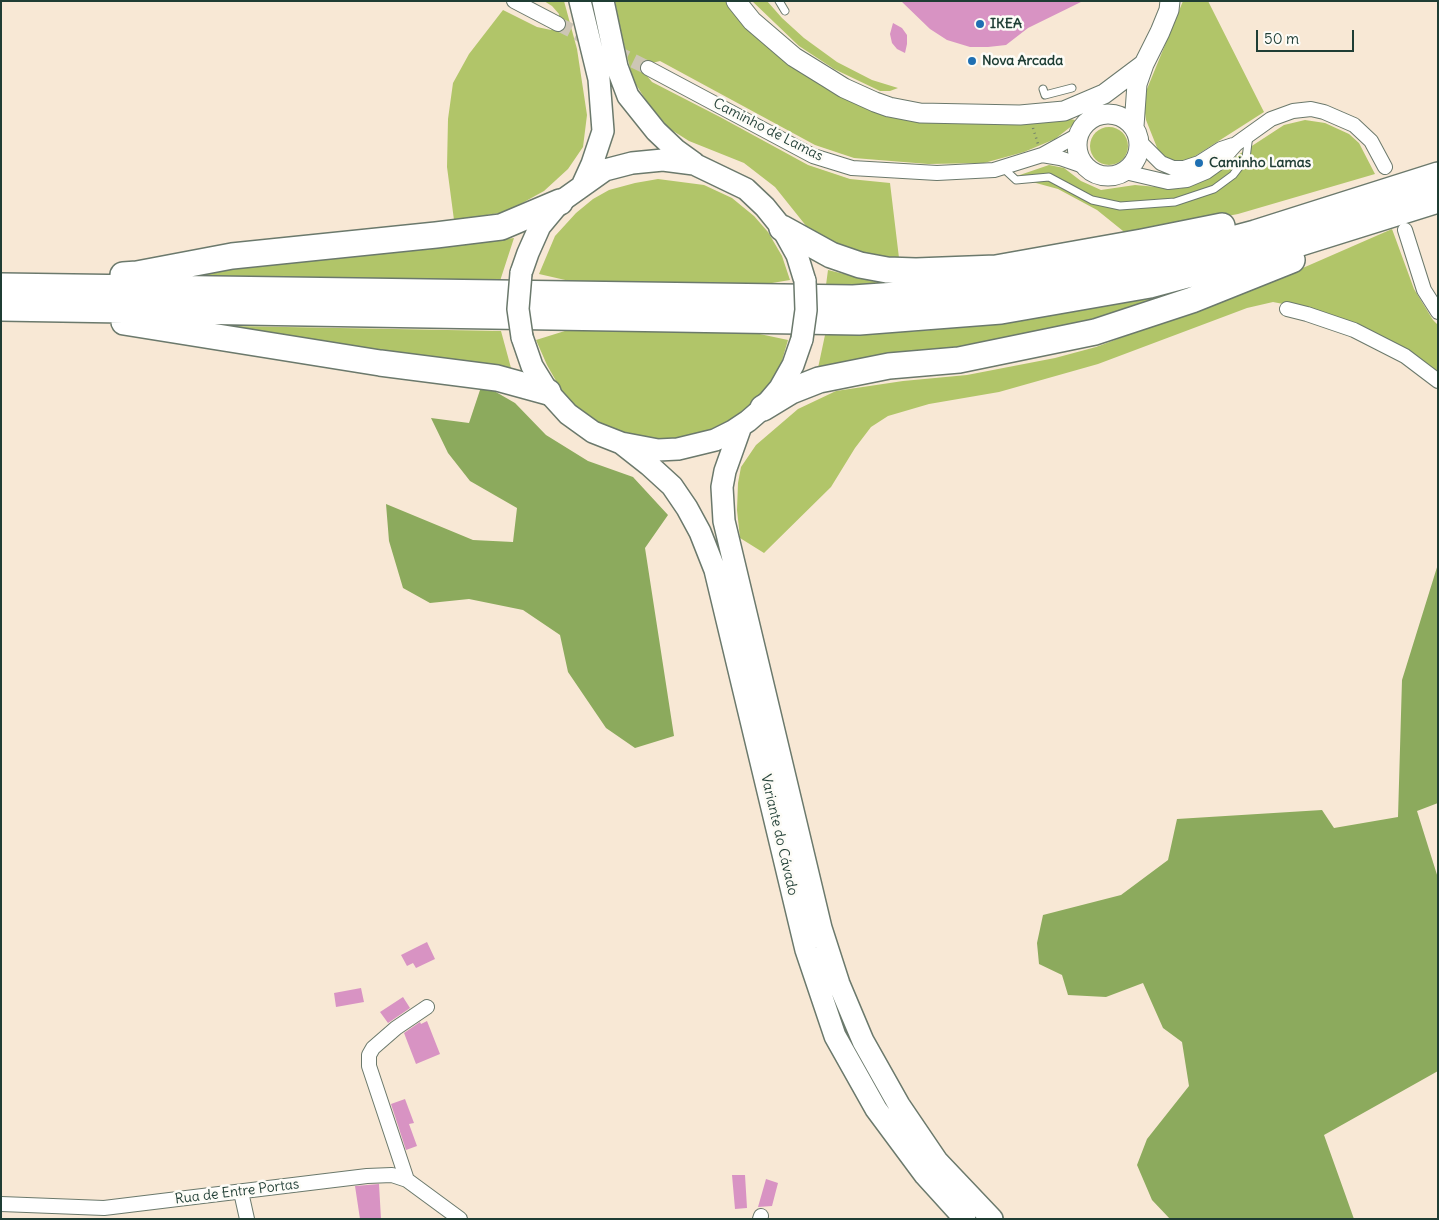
<!DOCTYPE html>
<meta charset="utf-8">
<style>
body{margin:0}
#map{position:relative;width:1439px;height:1220px;overflow:hidden;background:#f8e8d5;font-family:Delius,sans-serif}
canvas{display:block}
.frame{position:absolute;inset:0;border:2px solid #1f3d34;pointer-events:none}
.scale{position:absolute;left:1256px;top:30px;width:98px;height:22px;box-sizing:border-box;border:2px solid #1f3d34;border-top:0;padding-left:6px;font-size:15px;line-height:18px;white-space:nowrap;color:#1f3d34;-webkit-text-stroke:4px #fdfcf7;paint-order:stroke}
</style>
<div id="map">
<canvas width="1439" height="1220"></canvas>
<div class="frame"></div>
<div class="scale">50 m</div>
</div>
<script>
const context = document.querySelector('canvas').getContext('2d');
context.lineJoin = 'round';
function paint(path, color) { context.fillStyle = color; context.fill(path, 'evenodd'); }
const poly = rows => new Path2D(rows.map(r => 'M' + r).join(''));
function trace(path, color, width, dash) { context.strokeStyle = color; context.lineWidth = width; context.lineCap = dash ? 'butt' : 'round'; context.setLineDash(dash || []); context.stroke(path); }
function write(font, color, halo, rows, align = 'center') {
  context.font = font + ' Delius,sans-serif'; context.lineWidth = 5; context.setLineDash([]); context.textBaseline = 'middle'; context.strokeStyle = halo; context.fillStyle = color; for (const [text, x, y, turn = 0] of rows) {
    context.save(); context.translate(x, y); context.rotate((+turn || 0) * Math.PI / 180); context.textAlign = isNaN(turn) ? turn : align; if (halo) context.strokeText(text, 0, 0); context.fillText(text, 0, 0); context.restore();
  }
}
paint(poly([
 [544,1,564,1,577,49,587,115,583,147,568,169,544,191,506,212,454,220,447,167,448,119,453,83,469,54,503,10,537,27,551,30,558,24,559,14,552,6],
 [615,1,727,1,745,21,791,64,841,96,888,115,951,124,1005,123,1060,117,1075,120,1073,125,1055,139,1024,152,984,163,928,164,854,158,815,145,660,61,652,63,648,68,647,76,652,82,720,117,808,165,850,179,890,183,899,258,871,255,840,246,807,227,775,187,744,163,689,141,670,129,651,108,633,80,622,36],
 [752,1,767,1,782,18,804,38,837,62,872,80,898,88,890,91,880,91,834,69,799,46],
 [1183,1,1208,1,1264,112,1192,158,1180,161,1171,160,1160,155,1146,120,1144,106,1147,89],
 [1305,120,1325,123,1349,134,1359,143,1375,174,1238,214,1128,235,1097,210,1058,189,1014,177,1049,165,1064,168,1081,181,1101,190,1135,185,1179,189,1192,185,1284,125],
 '1090 146a19 19 0 1 1 38 0a19 19 0 1 1-38 0Z',
 [658,179,704,185,732,198,754,216,768,232,782,256,790,280,760,285,574,282,539,274,555,236,576,213,593,199,609,190,635,183],
 [1392,229,1414,289,1433,320,1438,325,1438,370,1435,370,1407,351,1356,323,1309,309,1273,302,1247,308,1098,364,999,392,929,404,888,416,871,427,855,448,831,487,764,553,740,538,737,510,738,483,741,467,756,445,798,409,836,391,903,381,967,375,1055,358,1096,347,1273,281],
 [514,238,500,281,177,278,237,267,431,249],
 [828,270,872,281,924,283,826,285],
 [1242,271,1137,307,1014,340,818,368,825,335,920,331,1006,323,1113,304],
 [178,325,501,331,511,368,362,352],
 [568,330,755,333,788,340,781,364,769,385,751,404,730,420,703,433,681,438,661,440,633,436,607,427,584,414,564,395,547,365,536,340]
]), '#b1c569');
paint(poly([
 [482,384,515,403,546,435,588,461,633,477,668,515,645,548,674,736,635,748,606,728,568,672,560,635,523,610,469,599,430,603,403,588,389,541,386,504,473,540,513,542,517,508,470,481,448,453,431,418,469,423],
 [1438,564,1438,803,1417,811,1438,878,1438,1071,1324,1135,1354,1219,1170,1219,1152,1200,1137,1165,1147,1139,1189,1086,1182,1042,1163,1028,1143,983,1106,997,1068,995,1062,975,1039,964,1037,943,1043,915,1121,895,1168,860,1177,819,1322,810,1334,828,1398,817,1402,680]
]), '#8caa5d');
paint(poly([
 [901,1,1083,1,1028,28,1006,45,988,47,970,47,947,40,930,29],
 [893,23,902,28,907,35,907,44,905,53,897,49,892,43,890,34],
 [427,942,435,959,416,968,413,963,407,966,401,955],
 [361,988,364,1002,336,1007,334,993],
 [403,997,410,1008,388,1023,380,1012],
 [427,1021,440,1054,416,1064,404,1033,420,1022,421,1024],
 [405,1099,414,1123,409,1124,417,1146,406,1150,391,1104],
 [732,1175,745,1175,747,1208,735,1209],
 [766,1179,778,1183,772,1206,758,1207],
 [379,1184,381,1219,360,1219,355,1186]
]), '#d893c3');
trace(poly([
 [558,24,648,68]
]), '#cdc6b5', 14, [14, 7]);
const lane = poly([
 [779,1,785,11],
 [1043,89,1045,95,1072,88],
 [1002,167,1016,180,1049,177,1092,200,1120,206,1175,202,1214,189,1233,175,1246,158,1249,135]
]);
const street = poly([
 [514,1,558,24],
 [648,68,813,156,852,168,937,173,994,170,1042,155,1078,135],
 [1140,142,1161,163,1173,168,1184,168,1199,163,1221,149,1233,145],
 [1042,155,1060,158,1086,167],
 [1125,172,1168,182,1187,180,1206,172,1220,162,1236,144,1271,119,1293,111,1311,109,1324,112,1354,125,1371,141,1385,167],
 [1405,230,1424,290,1438,312],
 [1287,309,1307,314,1354,330,1405,356,1438,381],
 [407,1180,369,1066,369,1055,373,1048,396,1028,427,1007],
 [241,1192,247,1219],
 [1,1204,104,1208,367,1176,392,1175,407,1180,460,1219],
 [760,1219,761,1216]
]);
const secondary = poly([
 [736,1,752,21,794,57,828,78,844,88,875,102,889,107,920,113,1020,115,1064,111,1104,94,1144,64],
 '1077 145a31 31 0 1 1 62 0a31 31 0 1 1-62 0Z',
 [1134,126,1137,84,1144,64,1160,32,1169,10,1170,1]
]);
const primary = poly([
 [580,1,599,79,603,131,592,164,582,186],
 [603,1,617,67,628,96,656,131,676,150,694,163],
 [521,273,528,253,540,226,560,202,605,170,632,163,663,160,694,164,746,189,765,207,782,228,797,255,805,281],
 [522,337,532,366,548,392,568,414,593,432,621,443,658,450,678,449,715,440,733,431,748,421,763,408,780,388,793,365,802,339],
 [741,426,725,471,722,487,724,521,821,928,839,984,863,1041,899,1105,937,1161,992,1219],
 [621,443,649,465,672,486,687,508,700,532,715,570,806,950,835,1036,876,1109,925,1175,965,1219]
]);
const highway = poly([
 [782,228,831,255,860,265,887,270,916,271,996,268,1142,242,1222,226],
 [123,275,137,274,232,256,436,235,501,227,560,202],
 [1,286,853,298,999,288,1146,262,1255,233,1438,175],
 [1,308,859,322,1001,311,1150,285,1262,255,1438,200],
 [124,322,380,363,497,378,548,392],
 [763,408,791,391,819,380,889,366,959,360,1095,332,1192,300,1292,260]
]);
trace(lane, '#6b796c', 9);
trace(street, '#6b796c', 16);
trace(secondary, '#6b796c', 21);
trace(primary, '#6b796c', 24);
trace(highway, '#6b796c', 28);
trace(poly([
 [1033,128,1038,144]
]), '#6b796c', 2.5, [1, 4]);
trace(lane, '#fff', 7);
trace(street, '#fff', 14);
trace(secondary, '#fff', 19);
trace(primary, '#fff', 21);
trace(highway, '#fff', 25);
const primaryBridge = poly([
 [521,273,518,309,522,337],
 [802,339,806,310,805,281]
]);
trace(primaryBridge, '#6b796c', 24, []);
trace(primaryBridge, '#fff', 21);
for (const [x, y, r, color] of [
 [980,24,5,"#1f6fb2"],
 [972,61,5,"#1f6fb2"],
 [1199,163,5,"#1f6fb2"]
]) { const dot = new Path2D(); dot.arc(x, y, r, 0, 2 * Math.PI); context.fillStyle = color; context.fill(dot); trace(dot, '#fdfcf7', 2); }
write('bold 14px', '#1f3d34', '#fdfcf7', [
 ["IKEA",990,24],
 ["Nova Arcada",982,61],
 ["Caminho Lamas",1209,163]
], 'left');
write('14px', '#1f3d34', '#fdfcf7', [
 ["Caminho de Lamas",768,130,27],
 ["Variante do Cávado",779,835,77],
 ["Rua de Entre Portas",237,1192,-7]
]);
</script>
